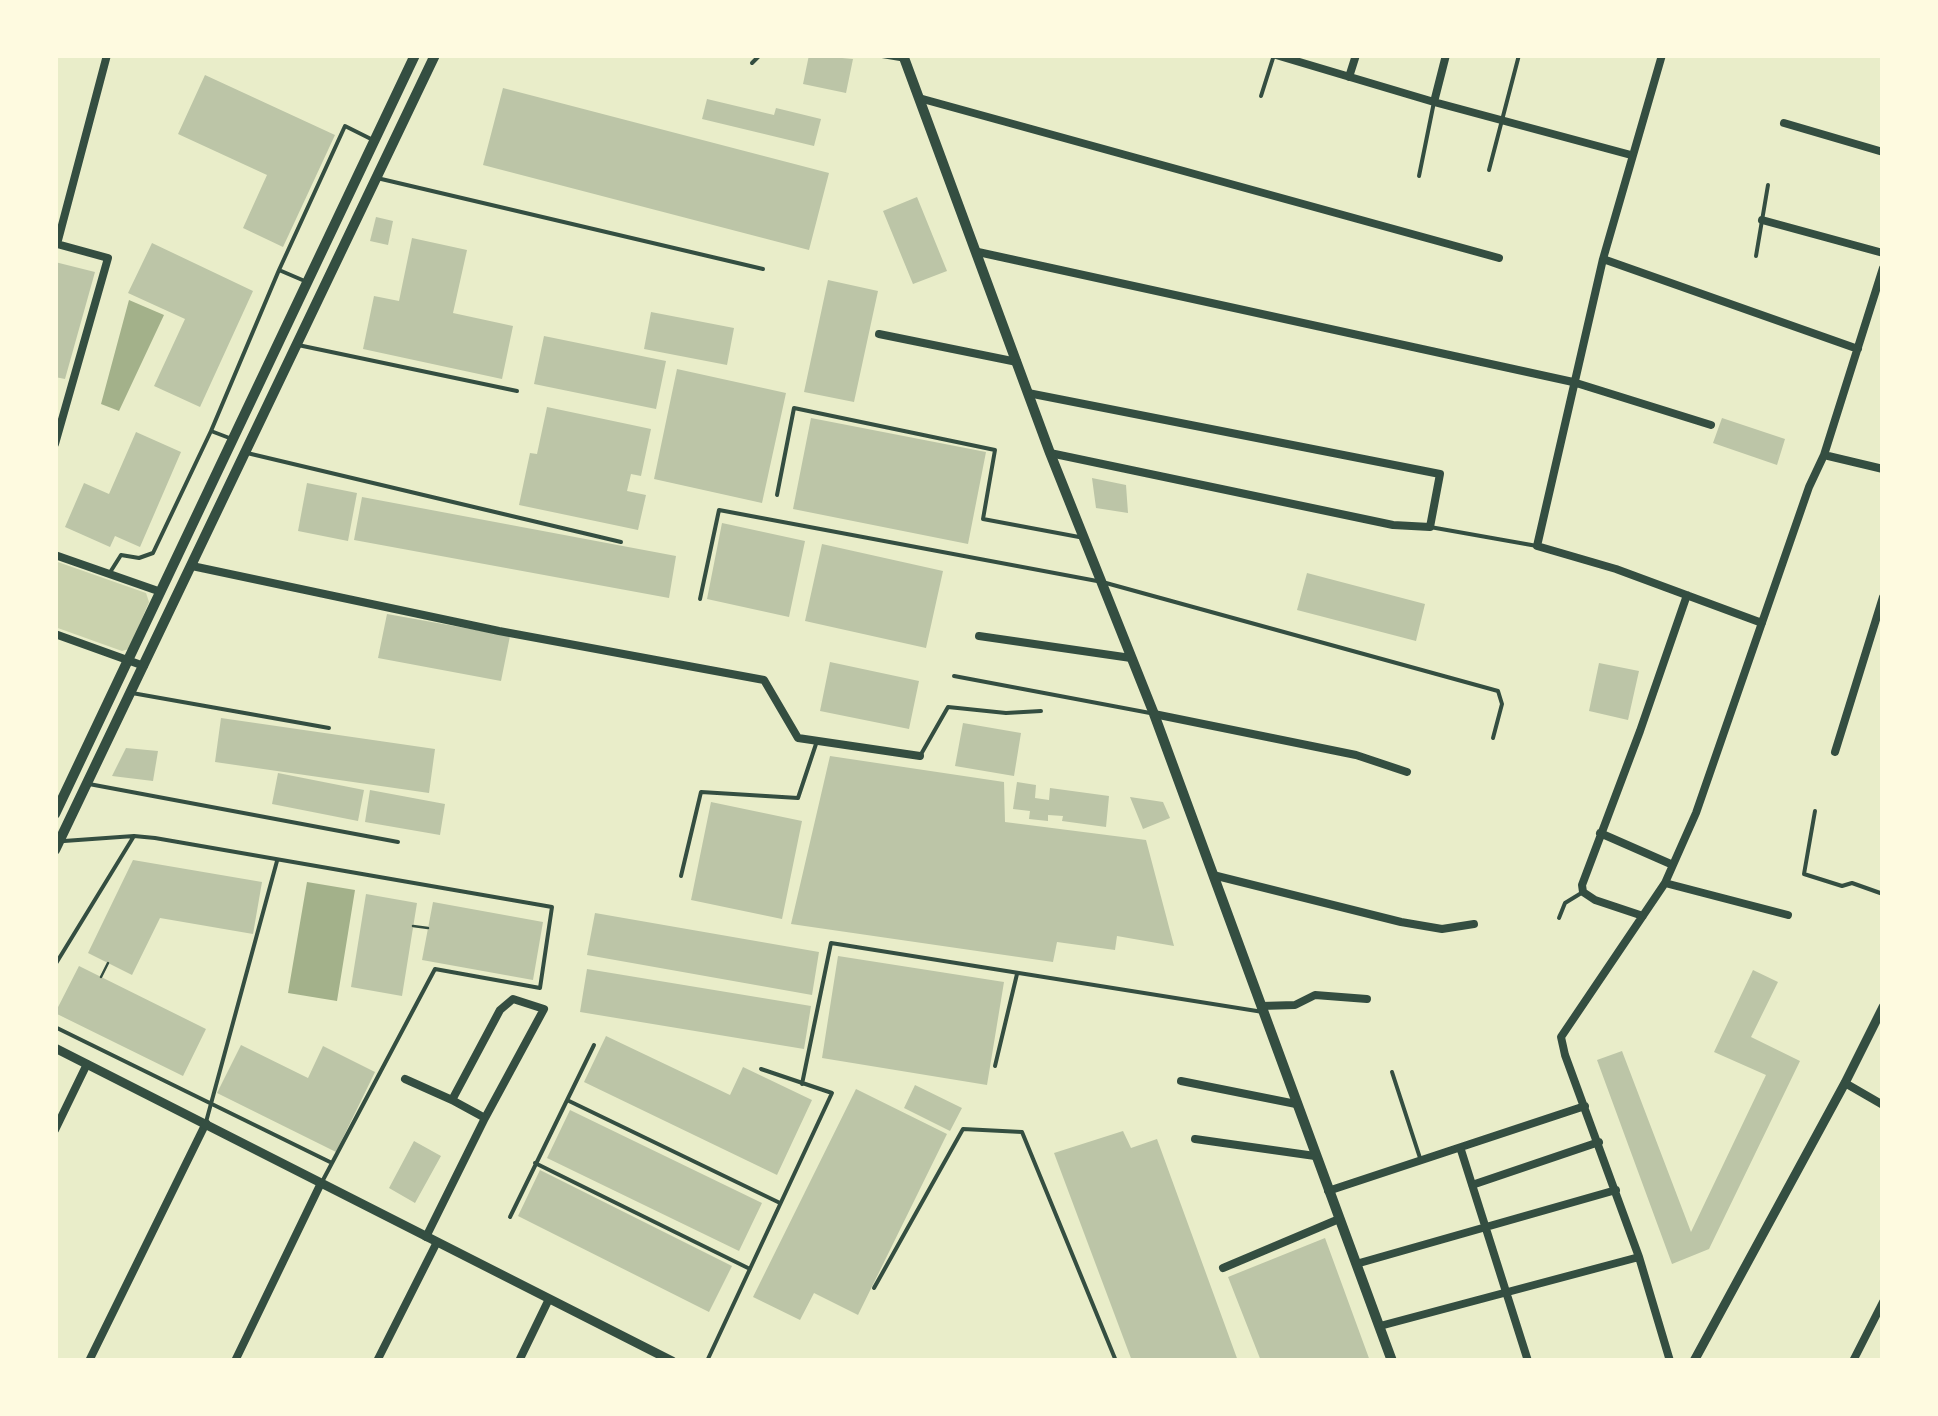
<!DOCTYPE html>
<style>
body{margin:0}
#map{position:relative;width:1938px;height:1416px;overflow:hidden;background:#e9edc9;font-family:Rubik,sans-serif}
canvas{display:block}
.frame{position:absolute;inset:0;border:58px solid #fefae0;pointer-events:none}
</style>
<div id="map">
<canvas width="1938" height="1416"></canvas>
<div class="frame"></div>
</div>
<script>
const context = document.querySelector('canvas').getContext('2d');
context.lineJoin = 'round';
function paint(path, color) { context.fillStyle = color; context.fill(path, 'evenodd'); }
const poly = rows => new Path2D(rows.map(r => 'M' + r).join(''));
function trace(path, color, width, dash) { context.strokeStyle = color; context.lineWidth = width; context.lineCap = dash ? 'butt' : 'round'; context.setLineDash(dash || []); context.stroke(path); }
paint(poly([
 [55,561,146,593,149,602,129,649,122,651,55,627]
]), '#cad2ad');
paint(poly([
 [129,300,164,315,119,411,101,404],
 [307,882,355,890,337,1001,288,993]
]), '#a3b18a');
paint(poly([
 [809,55,853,59,846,93,803,84],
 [205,75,335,135,283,247,243,228,267,175,178,134],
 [503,88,829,173,809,250,483,165],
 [707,99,774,115,776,108,821,119,814,146,702,119],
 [917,197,947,271,913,284,883,211],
 [376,217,393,221,388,245,370,241],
 [412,238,467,250,453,313,513,326,502,379,363,349,374,296,399,301],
 [152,243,253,291,200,407,154,386,185,319,128,293],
 [55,262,95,272,65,379,55,377],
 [828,280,878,291,854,402,804,392],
 [651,312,734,328,727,365,644,349],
 [544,336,666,361,656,409,534,384],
 [677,369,786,393,762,503,654,479],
 [547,407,651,429,641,476,631,474,627,491,646,495,638,530,519,505,530,453,537,454],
 [811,418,986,452,968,544,793,509],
 [1722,418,1785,439,1777,465,1713,443],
 [136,432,181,452,140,547,115,536,110,547,65,527,84,483,109,494],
 [1092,478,1126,485,1128,513,1096,508],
 [307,483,357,493,348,541,298,531],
 [362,497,676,556,669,598,354,540],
 [722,523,805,541,789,617,707,599],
 [822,544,943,571,926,648,805,621],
 [1307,573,1425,604,1416,641,1297,610],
 [387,614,510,636,501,681,378,658],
 [830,662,919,681,909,729,820,711],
 [1599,663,1639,671,1628,720,1589,711],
 [221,718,435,749,429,793,215,762],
 [963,723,1021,733,1014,776,955,766],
 [126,748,158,751,153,781,112,776],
 [830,756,1004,782,1005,822,1146,840,1174,946,1117,936,1115,950,1057,942,1053,962,791,924],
 [278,773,364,790,358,821,272,804],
 [1017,782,1036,785,1035,798,1049,800,1050,788,1109,796,1106,827,1062,821,1063,816,1048,815,1048,821,1029,819,1030,811,1013,809],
 [370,790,445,804,440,835,365,822],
 [1130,797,1163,802,1170,818,1143,829],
 [711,802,802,821,782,919,691,900],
 [133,860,262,882,253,934,160,918,132,975,88,953],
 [366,894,417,903,402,996,351,987],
 [433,902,543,922,533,980,422,960],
 [595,913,819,952,812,995,587,955],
 [838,956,1004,982,987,1085,822,1058],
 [79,966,206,1029,183,1076,55,1013],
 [587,969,811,1006,804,1049,580,1012],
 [1753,970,1778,982,1751,1037,1800,1061,1709,1249,1672,1264,1597,1060,1622,1051,1691,1232,1766,1075,1714,1052],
 [606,1036,730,1095,743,1067,812,1100,777,1175,584,1082],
 [241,1045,308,1078,323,1046,375,1072,336,1152,217,1093],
 [915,1085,962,1108,950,1131,904,1108],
 [856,1089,947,1134,858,1315,814,1293,800,1320,753,1297],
 [570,1110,762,1203,739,1251,547,1158],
 [1123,1131,1131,1148,1157,1139,1238,1361,1132,1361,1054,1153],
 [414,1141,441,1156,415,1203,389,1188],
 [540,1170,732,1266,709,1312,518,1216],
 [1325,1238,1370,1361,1261,1361,1228,1277]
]), '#bcc5a7');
trace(poly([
 [413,926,428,928],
 [101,977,108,963]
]), '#344e41', 2.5);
trace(poly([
 [876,55,900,59],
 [752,63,760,55],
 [1261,96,1274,55],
 [1489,170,1519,55],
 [1419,176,1434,102],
 [377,178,763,269],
 [1756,256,1768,185],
 [279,270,345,126,373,140],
 [298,345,517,391],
 [211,431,279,270,307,282],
 [247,453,621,542],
 [777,495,794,408,995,450,983,519,1079,537],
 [1430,527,1537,546],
 [109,574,121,555,139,558,153,553,211,431,232,439],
 [1106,583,1498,691,1502,704,1493,738],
 [700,599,719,510,1097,581],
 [954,676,1150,713],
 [132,693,329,728],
 [920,756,948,707,1006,713,1041,711],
 [89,784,398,842],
 [1815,811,1804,874,1842,886,1852,883,1883,894],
 [64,841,134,836,155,838,552,907,540,988,435,969,323,1180],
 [681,876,701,792,798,798,817,741],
 [1559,918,1565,903,1583,892],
 [55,965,134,836],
 [55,1027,332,1163],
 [995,1066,1017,974],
 [1392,1072,1420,1158],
 [802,1084,831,943,1263,1012],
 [567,1100,780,1203],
 [206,1122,277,861],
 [535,1163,750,1269],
 [510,1217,594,1045],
 [874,1288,963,1129,1022,1132,1116,1361],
 [707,1361,832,1093,761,1069]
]), '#344e41', 4);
trace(poly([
 [1276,55,1434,102,1631,155],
 [1662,55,1603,259,1537,546,1616,569,1762,623],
 [1349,77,1356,55],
 [919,98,1499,258],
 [1434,102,1446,55],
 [1784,123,1883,152],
 [1762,220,1883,253],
 [978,252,1573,382,1711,425],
 [1603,259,1858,349],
 [879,334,1017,362],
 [1028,393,1440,474,1430,527,1393,525,1050,453],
 [55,444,108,258,57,244,107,55],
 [1824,455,1883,469],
 [55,555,161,592],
 [192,566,499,631,764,680,798,738,920,756],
 [55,634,144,666],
 [979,636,1131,658],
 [1154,714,1356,755,1407,772],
 [1835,752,1883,597],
 [1600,833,1673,865],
 [1213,875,1401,922,1442,929,1474,924],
 [1665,883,1788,915],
 [1643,916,1595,900,1583,892,1582,885,1640,731,1687,595],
 [1261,1006,1295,1005,1315,995,1367,999],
 [405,1079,452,1100],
 [1181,1081,1296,1104],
 [1845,1083,1883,1105],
 [55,1130,87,1064],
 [1195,1139,1315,1156],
 [1461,1150,1528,1361],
 [1472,1185,1599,1142],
 [1328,1191,1585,1106],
 [426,1237,485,1118,544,1009,513,999,500,1010,452,1100,485,1118],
 [1356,1264,1616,1190],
 [1223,1268,1339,1219],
 [1380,1326,1639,1257],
 [89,1361,206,1123],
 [235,1361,321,1183],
 [377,1361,437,1242],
 [519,1361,549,1299],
 [1670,1361,1639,1257,1565,1055,1561,1037,1665,883,1696,813,1809,487,1824,455,1883,268],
 [1853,1361,1883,1302]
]), '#344e41', 8);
trace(poly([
 [55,1048,672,1361],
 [1694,1361,1845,1083,1883,1007]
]), '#344e41', 9);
trace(poly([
 [903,55,1050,453,1154,714,1392,1361],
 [55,814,415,55],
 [55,850,435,55]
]), '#344e41', 10);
</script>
